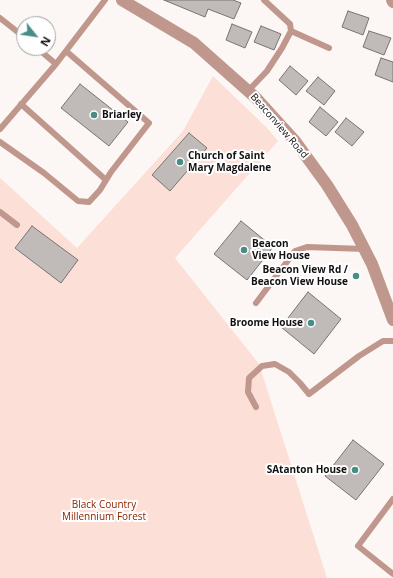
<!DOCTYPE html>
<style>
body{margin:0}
#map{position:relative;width:393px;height:578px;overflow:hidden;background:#fcf6f4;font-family:"Open Sans",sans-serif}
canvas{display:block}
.north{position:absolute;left:16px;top:16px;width:40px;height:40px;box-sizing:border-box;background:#fff;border:1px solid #a09f9f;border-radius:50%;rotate:120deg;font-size:11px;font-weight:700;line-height:16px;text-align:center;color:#121010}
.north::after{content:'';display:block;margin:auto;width:14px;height:18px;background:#478e87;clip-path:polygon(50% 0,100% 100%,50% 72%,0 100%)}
</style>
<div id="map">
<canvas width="393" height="578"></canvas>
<div class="north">N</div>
</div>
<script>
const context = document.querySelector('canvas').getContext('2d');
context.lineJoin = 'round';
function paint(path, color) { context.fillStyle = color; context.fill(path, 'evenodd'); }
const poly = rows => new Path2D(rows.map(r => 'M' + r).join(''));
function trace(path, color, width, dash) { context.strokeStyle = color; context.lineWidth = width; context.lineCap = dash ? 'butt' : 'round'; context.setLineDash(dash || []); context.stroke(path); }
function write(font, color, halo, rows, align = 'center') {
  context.font = font + ' "Open Sans",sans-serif'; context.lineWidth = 4; context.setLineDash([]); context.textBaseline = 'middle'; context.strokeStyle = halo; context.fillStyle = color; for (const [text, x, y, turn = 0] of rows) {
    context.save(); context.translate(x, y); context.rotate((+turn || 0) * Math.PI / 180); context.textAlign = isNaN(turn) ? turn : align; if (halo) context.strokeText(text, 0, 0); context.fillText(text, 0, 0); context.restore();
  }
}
paint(poly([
 [213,76,267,128,278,141,175,258,259,364,327,578,0,578,0,178,77,248,183,131]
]), '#fcdfd6');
const building = poly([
 [164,0,233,0,241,3,234,19,208,9,205,17,164,0],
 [348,11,369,18,363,35,342,27,348,11],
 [232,24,252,32,245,48,226,40,232,24],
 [261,26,281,34,274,50,254,42,261,26],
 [369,31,391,38,384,55,363,47,369,31],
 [381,58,393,62,393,82,375,75,381,58],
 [290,66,308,81,296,95,279,80,290,66],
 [318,77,335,91,324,105,306,91,318,77],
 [80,84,128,122,109,146,61,108,80,84],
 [320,107,338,122,326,136,309,122,320,107],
 [346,118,364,132,352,146,335,132,346,118],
 [189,133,207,148,170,191,152,175,189,133],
 [241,221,273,247,247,280,214,254,241,221],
 [32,226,78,260,61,283,15,248,32,226],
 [308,292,341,319,314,354,281,327,308,292],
 [353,440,384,464,356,500,325,476,353,440]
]);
paint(building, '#c0bbb9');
trace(building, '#797472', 1);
trace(poly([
 [0,18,24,37],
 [291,31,329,48],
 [37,48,56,64],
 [248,91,267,71,282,48,291,31,290,24,264,0],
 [21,104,106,180],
 [0,129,56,64,105,0],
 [0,142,44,173,78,201,89,202,100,190,111,172,149,123,66,51],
 [0,212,17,225],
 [256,303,295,251,307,247,364,249],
 [256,407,248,392,249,378,262,366,275,364,289,372,300,383,309,394,359,356,383,341,393,341],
 [393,499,358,546,393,574]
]), '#c0978c', 6);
trace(poly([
 [122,0,194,43,256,98,295,141,327,185,352,225,372,264,393,320],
 [392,0,393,2]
]), '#c0978c', 12);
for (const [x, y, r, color] of [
 [94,115,4,"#478e87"],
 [180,162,4,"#478e87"],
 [244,250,4,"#478e87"],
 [356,276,4,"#478e87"],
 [311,323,4,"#478e87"],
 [355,470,4,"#478e87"]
]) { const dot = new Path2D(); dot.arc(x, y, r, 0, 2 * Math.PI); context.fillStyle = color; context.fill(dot); trace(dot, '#fff', 1.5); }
write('bold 10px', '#121010', '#fff', [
 ["Briarley",102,115],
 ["Church of Saint",188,156],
 ["Mary Magdalene",188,168],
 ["Beacon",252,244],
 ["View House",252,256],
 ["Beacon View Rd /",348,270,"right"],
 ["Beacon View House",348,282,"right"],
 ["Broome House",303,323,"right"],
 ["SAtanton House",347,470,"right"]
], 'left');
write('10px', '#121010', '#fff', [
 ["Beaconview Road",279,126,49]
]);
write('10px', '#8b2400', '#fff', [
 ["Black Country",104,505],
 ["Millennium Forest",104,517]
]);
</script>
